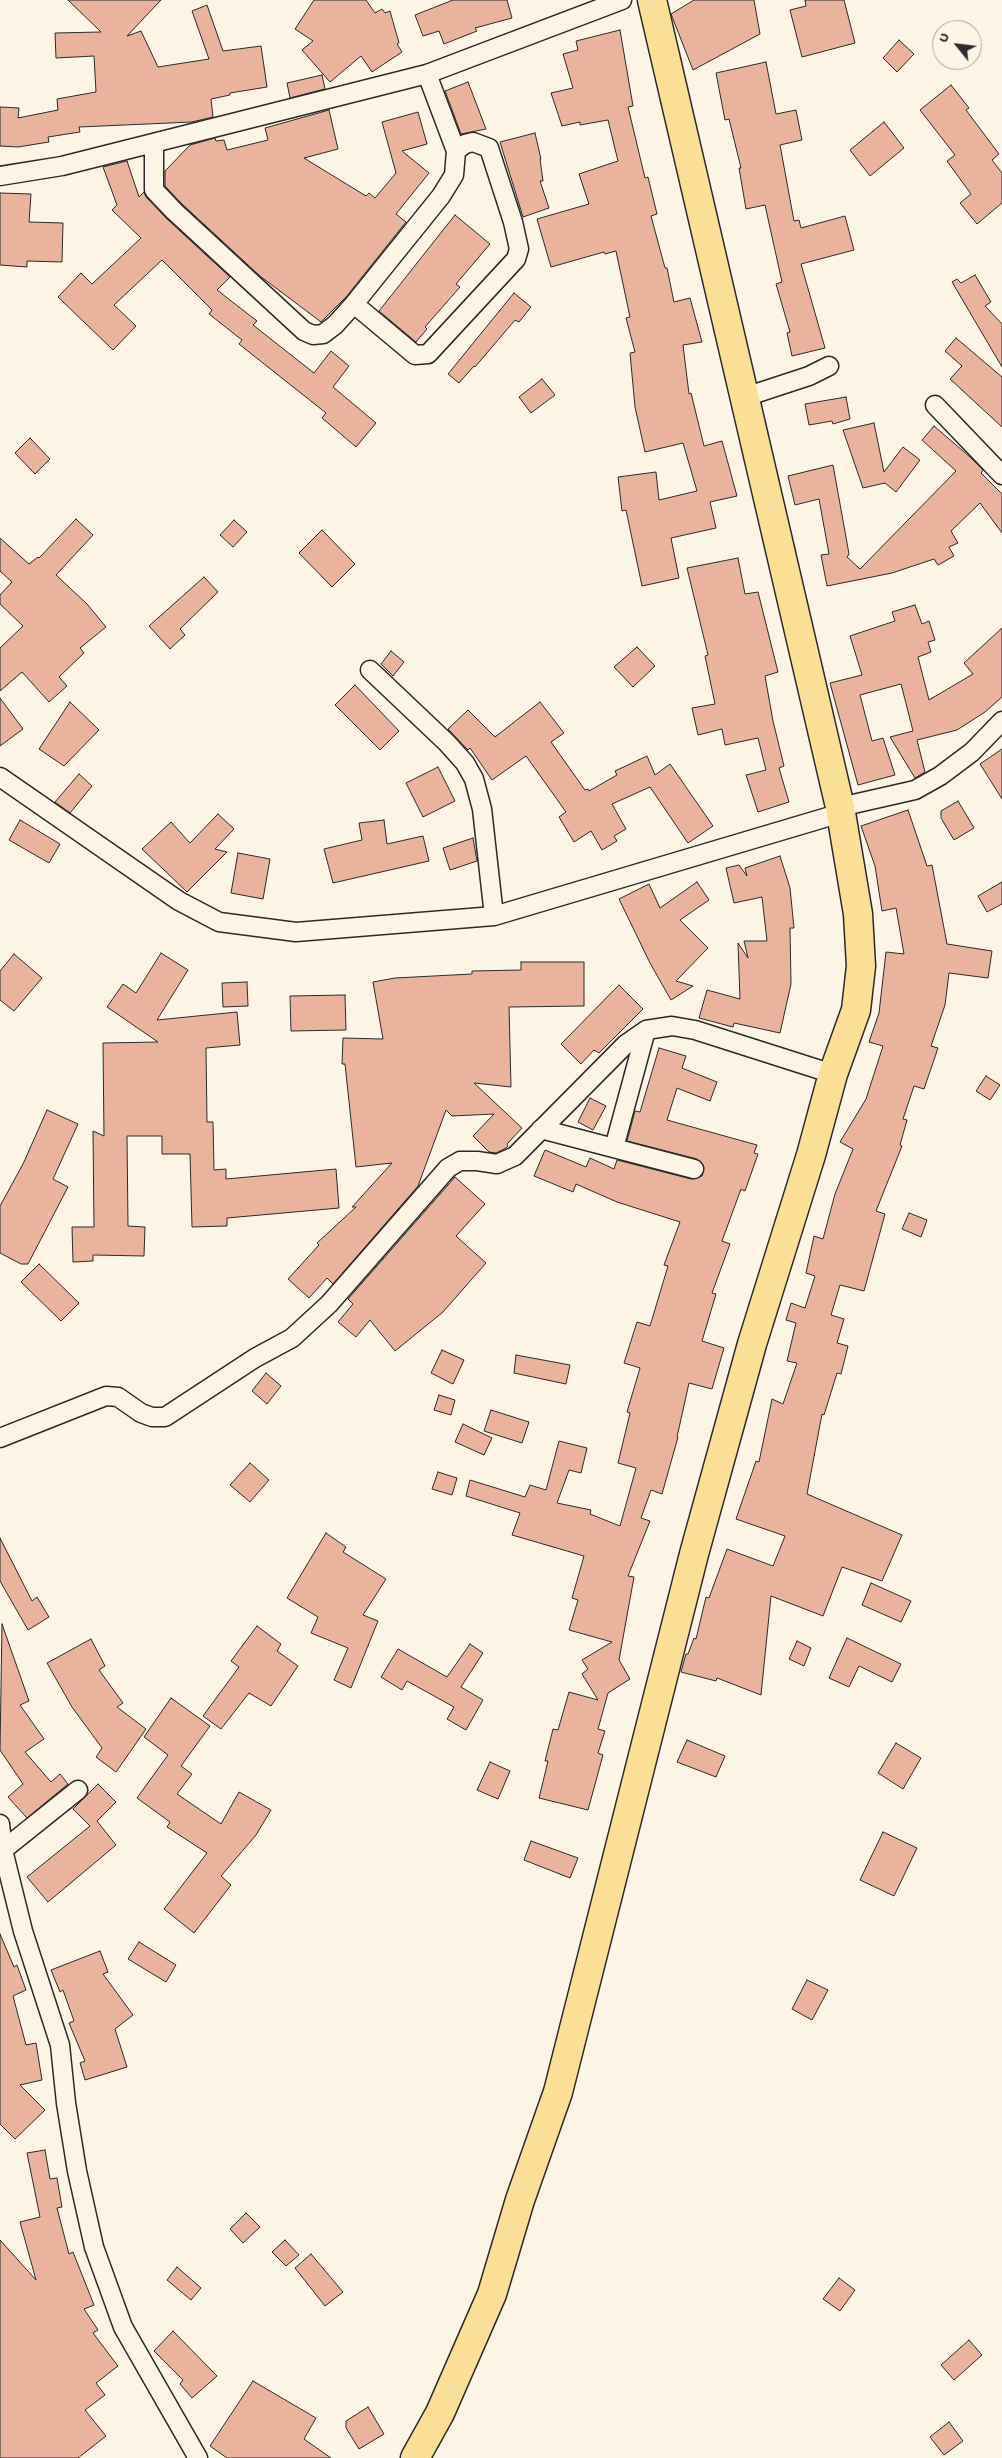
<!DOCTYPE html>
<style>
body{margin:0}
#map{position:relative;width:1002px;height:2458px;overflow:hidden;background:#fcf5e5;font-family:"Gochi Hand",sans-serif}
canvas{display:block}
.north{position:absolute;left:932px;top:20px;width:50px;height:50px;box-sizing:border-box;background:#fcf5e5;border:1px solid #a8a49b;border-radius:50%;rotate:299deg;font-size:14px;font-weight:700;line-height:20px;text-align:center;color:#2b2b2b}
.north::after{content:'';display:block;margin:auto;width:18px;height:22px;background:#2b2b2b;clip-path:polygon(50% 0,100% 100%,50% 72%,0 100%)}
</style>
<div id="map">
<canvas width="1002" height="2458"></canvas>
<div class="north">U</div>
</div>
<script>
const context = document.querySelector('canvas').getContext('2d');
context.lineJoin = 'round';
function paint(path, color) { context.fillStyle = color; context.fill(path, 'evenodd'); }
const poly = rows => new Path2D(rows.map(r => 'M' + r).join(''));
function trace(path, color, width, dash) { context.strokeStyle = color; context.lineWidth = width; context.lineCap = dash ? 'butt' : 'round'; context.setLineDash(dash || []); context.stroke(path); }
const building = poly([
 [68,0,161,0,127,36,141,31,158,67,209,59,192,11,207,5,223,51,261,46,267,87,230,93,230,95,211,99,213,117,192,122,79,127,80,132,48,137,49,142,18,147,0,146,0,107,19,108,18,118,58,110,57,99,96,92,94,56,56,58,55,33,101,32,68,0],
 [314,0,366,0,375,13,382,9,385,13,390,11,399,43,397,44,402,52,372,72,361,56,330,82,302,50,313,41,295,29,314,0],
 [453,0,507,0,512,18,475,28,477,31,444,44,439,31,423,36,415,15,453,0],
 [694,0,754,0,760,34,693,70,671,14,694,0],
 [805,0,844,0,855,43,802,57,790,10,806,6,805,0],
 [620,30,633,106,628,107,645,178,648,177,657,214,651,216,665,268,667,268,674,302,690,298,702,342,683,345,689,394,691,393,704,446,722,441,737,496,710,502,716,528,671,538,679,578,642,586,626,510,622,511,618,477,656,472,659,500,697,491,683,443,645,452,635,407,630,353,635,352,626,318,630,317,616,251,605,254,604,252,551,267,537,219,589,204,579,174,618,161,608,120,580,125,580,122,562,126,551,93,573,88,563,54,578,50,576,41,620,30],
 [899,40,914,54,897,72,883,58,899,40],
 [766,62,776,114,796,110,802,140,780,145,794,221,799,220,801,228,845,216,854,250,801,264,825,348,792,356,787,333,790,332,776,284,782,282,765,205,746,209,739,168,741,168,729,119,725,120,716,73,766,62],
 [322,75,325,89,290,98,287,83,322,75],
 [468,82,486,129,461,134,445,91,468,82],
 [951,85,969,108,966,110,999,154,992,160,1002,173,1002,203,977,224,960,203,971,194,947,161,955,155,920,110,951,85],
 [329,110,338,149,304,158,366,196,369,193,375,198,396,173,382,122,418,112,427,144,402,151,429,173,396,214,406,222,346,297,321,322,260,276,181,203,165,186,165,171,190,145,215,138,216,141,224,140,227,150,268,140,265,128,329,110],
 [884,122,904,148,870,176,850,150,884,122],
 [535,133,541,159,540,159,543,181,540,181,549,208,523,217,500,142,535,133],
 [127,161,139,197,144,192,146,197,167,219,230,277,217,290,257,321,253,325,314,373,331,351,349,366,333,387,376,423,356,447,322,418,326,413,239,344,242,340,209,314,212,310,162,260,114,305,136,326,113,350,58,297,81,273,92,284,141,238,112,210,117,205,103,167,127,161],
 [0,193,31,194,29,222,63,223,62,262,27,261,27,267,0,265,0,193],
 [455,215,490,244,456,284,460,287,425,327,427,329,416,342,379,311,455,215],
 [975,275,991,302,985,306,1002,324,1002,367,952,282,957,279,961,283,975,275],
 [514,293,531,307,519,322,515,320,475,367,474,366,459,383,448,374,514,293],
 [956,338,1002,377,1002,427,950,379,962,366,945,351,956,338],
 [542,379,555,395,531,413,519,397,542,379],
 [846,397,850,419,833,424,832,421,809,425,805,404,846,397],
 [874,423,884,472,903,447,920,460,896,492,885,483,863,488,843,430,874,423],
 [934,426,970,457,983,470,981,473,1002,494,1002,533,980,503,951,531,958,543,949,547,954,556,938,565,934,559,892,573,827,586,821,555,829,554,819,499,795,505,788,476,833,465,849,554,847,557,860,569,956,471,922,440,934,426],
 [30,438,50,459,35,474,15,453,30,438],
 [76,519,93,535,56,575,87,604,106,627,80,648,84,653,59,677,67,686,49,702,22,672,0,691,0,648,23,626,0,604,0,595,12,582,0,571,0,538,29,564,38,557,39,558,76,519],
 [234,520,247,532,233,547,220,535,234,520],
 [322,530,355,564,332,587,299,553,322,530],
 [738,558,745,594,758,592,778,672,765,676,773,721,784,766,779,768,789,802,758,812,746,775,766,770,758,738,725,745,722,729,698,735,692,708,715,704,705,656,708,655,687,568,738,558],
 [204,577,218,592,180,629,185,635,170,649,149,626,204,577],
 [915,605,922,624,929,621,935,640,928,642,931,652,918,657,929,700,973,674,964,663,1002,628,1002,697,985,712,957,730,917,740,925,772,915,778,890,737,913,731,901,684,860,695,872,741,883,738,895,775,858,785,830,683,862,675,850,636,895,621,892,612,915,605],
 [637,647,655,666,633,687,614,667,637,647],
 [391,651,404,662,393,676,381,664,391,651],
 [355,685,399,731,380,750,335,705,355,685],
 [0,698,23,729,0,746,0,698],
 [70,702,99,730,64,766,39,749,70,702],
 [540,702,564,733,551,742,585,790,588,789,589,791,617,775,615,771,647,756,655,775,670,764,713,826,688,843,650,787,612,804,626,829,614,836,617,841,602,850,591,831,574,842,559,817,566,812,526,756,492,780,470,748,468,750,448,729,468,710,495,737,540,702],
 [1002,749,1002,799,980,764,1002,749],
 [438,767,455,801,423,817,406,783,438,767],
 [79,774,92,786,70,813,55,802,79,774],
 [958,801,974,828,954,840,941,818,941,811,958,801],
 [908,810,927,866,932,865,947,944,992,951,988,978,949,973,945,1005,931,1046,938,1048,924,1089,914,1086,903,1119,907,1120,900,1145,902,1146,876,1211,885,1214,864,1291,840,1285,831,1315,844,1319,837,1343,848,1346,841,1374,837,1373,824,1415,822,1414,807,1494,902,1535,882,1581,842,1567,823,1616,771,1596,761,1695,717,1678,716,1681,681,1672,686,1654,688,1654,694,1638,696,1639,706,1597,709,1598,727,1549,773,1566,785,1536,736,1519,756,1461,759,1462,772,1399,783,1404,797,1363,787,1361,796,1323,786,1320,791,1303,805,1308,815,1276,806,1273,814,1236,823,1239,835,1194,853,1149,840,1142,866,1099,883,1046,869,1042,879,1013,886,952,904,954,896,908,882,911,875,866,861,826,908,810],
 [218,814,234,829,215,849,227,852,187,892,142,849,171,822,190,843,218,814],
 [20,820,60,844,49,863,9,840,20,820],
 [384,820,387,844,423,836,429,861,333,883,324,849,362,840,359,823,384,820],
 [473,838,477,861,450,870,443,848,473,838],
 [238,853,270,859,263,899,231,893,238,853],
 [780,856,790,888,794,928,790,928,791,984,780,1033,734,1023,733,1027,699,1018,707,990,740,999,738,943,748,958,744,941,767,941,762,897,734,903,726,868,739,865,747,876,745,868,780,856],
 [697,882,709,900,680,920,708,948,676,981,693,986,671,1000,650,963,619,899,649,884,660,908,697,882],
 [1002,882,1002,904,987,912,978,896,1002,882],
 [161,953,188,970,157,1020,237,1012,240,1045,206,1048,207,1122,213,1122,214,1170,226,1169,226,1179,336,1169,339,1208,227,1218,227,1226,192,1227,190,1154,162,1154,162,1136,127,1136,128,1226,145,1227,144,1256,93,1255,93,1261,73,1262,72,1227,94,1227,93,1131,104,1136,103,1043,158,1042,107,1007,123,984,136,993,161,953],
 [14,954,42,978,14,1011,0,1000,0,971,14,954],
 [521,962,584,962,584,1006,509,1007,511,1087,474,1083,522,1128,507,1144,508,1146,506,1148,496,1153,489,1152,473,1136,494,1114,452,1116,446,1110,418,1186,333,1284,327,1278,309,1298,288,1279,319,1245,317,1243,356,1207,352,1207,392,1163,356,1167,345,1064,342,1064,343,1038,383,1039,373,982,395,978,472,974,472,971,521,970,521,962],
 [247,982,248,1006,223,1007,222,983,247,982],
 [619,985,643,1009,599,1053,594,1050,581,1064,561,1044,619,985],
 [345,995,346,1030,291,1031,290,996,345,995],
 [659,1048,686,1056,682,1068,717,1082,710,1101,677,1088,667,1120,757,1145,754,1153,758,1154,745,1191,741,1189,722,1241,730,1244,712,1293,716,1294,702,1341,724,1348,712,1389,689,1383,677,1437,678,1437,662,1494,651,1490,641,1518,650,1521,628,1576,634,1577,619,1660,630,1679,608,1693,598,1729,605,1731,598,1753,603,1755,588,1810,539,1798,548,1761,545,1761,553,1729,558,1730,569,1692,598,1700,582,1674,588,1669,582,1660,612,1642,569,1630,578,1600,572,1598,584,1556,512,1535,520,1513,466,1496,470,1480,525,1497,530,1485,546,1490,559,1441,587,1448,581,1473,569,1470,557,1503,591,1510,590,1514,620,1526,636,1468,618,1463,630,1413,627,1412,640,1368,624,1363,637,1322,650,1326,668,1266,664,1265,680,1222,617,1202,576,1184,573,1192,534,1176,545,1150,586,1167,590,1158,614,1169,617,1160,691,1179,702,1176,704,1167,697,1159,627,1141,635,1111,640,1112,659,1048],
 [986,1076,1000,1085,990,1100,976,1091,986,1076],
 [590,1098,606,1106,593,1130,578,1122,590,1098],
 [47,1110,78,1124,53,1179,68,1187,28,1264,21,1264,0,1253,0,1206,23,1164,47,1110],
 [455,1177,485,1204,456,1236,486,1263,443,1312,395,1351,370,1320,356,1337,338,1322,353,1304,348,1299,455,1177],
 [909,1213,927,1220,921,1237,902,1229,909,1213],
 [39,1264,79,1303,61,1321,21,1282,39,1264],
 [442,1350,464,1360,453,1384,431,1373,442,1350],
 [516,1355,570,1365,566,1384,514,1373,516,1355],
 [266,1373,281,1386,267,1404,252,1391,266,1373],
 [439,1395,455,1400,451,1415,434,1410,439,1395],
 [491,1410,529,1422,522,1443,484,1431,491,1410],
 [463,1424,492,1438,484,1455,455,1442,463,1424],
 [250,1463,269,1480,250,1502,230,1485,250,1463],
 [438,1472,457,1478,452,1495,432,1489,438,1472],
 [326,1533,346,1547,343,1552,386,1579,363,1615,378,1621,351,1688,334,1680,348,1648,311,1633,318,1617,287,1598,326,1533],
 [0,1538,32,1601,37,1597,49,1617,28,1630,0,1581,0,1538],
 [871,1583,911,1601,901,1622,862,1605,871,1583],
 [2,1624,29,1701,20,1705,44,1739,25,1752,51,1782,60,1774,68,1784,27,1818,8,1797,23,1784,0,1750,2,1624],
 [257,1626,281,1644,277,1651,298,1666,271,1706,249,1693,221,1729,203,1716,239,1667,231,1661,257,1626],
 [847,1638,901,1664,892,1682,859,1666,849,1687,829,1678,847,1638],
 [91,1639,105,1666,99,1670,123,1703,117,1707,146,1729,116,1772,96,1757,102,1748,72,1707,47,1663,91,1639],
 [797,1641,811,1648,804,1666,789,1659,797,1641],
 [470,1644,483,1653,461,1687,483,1700,466,1730,447,1719,454,1707,407,1681,402,1690,381,1677,398,1649,447,1677,470,1644],
 [171,1698,210,1726,181,1766,192,1774,177,1794,221,1824,239,1792,271,1810,256,1835,221,1876,231,1885,194,1933,164,1909,207,1853,167,1827,170,1822,137,1798,168,1755,144,1737,171,1698],
 [687,1740,725,1756,716,1777,677,1762,687,1740],
 [896,1743,921,1758,903,1789,878,1773,896,1743],
 [490,1762,510,1771,498,1799,477,1790,490,1762],
 [98,1784,116,1802,97,1821,116,1845,48,1902,27,1877,90,1826,73,1809,98,1784],
 [883,1832,917,1848,894,1896,860,1880,883,1832],
 [531,1841,578,1858,570,1878,524,1860,531,1841],
 [0,1934,14,1967,17,1965,26,1990,13,1996,26,2045,36,2043,42,2080,20,2085,45,2110,15,2139,0,2124,0,1934],
 [139,1942,176,1965,166,1982,128,1959,139,1942],
 [100,1951,108,1972,103,1974,133,2015,115,2029,127,2067,85,2080,80,2063,85,2061,69,2023,74,2021,63,1990,60,1992,51,1970,100,1951],
 [807,1980,828,1990,812,2020,792,2009,807,1980],
 [45,2150,50,2179,57,2178,62,2207,57,2208,69,2254,73,2252,94,2305,84,2309,98,2330,93,2333,118,2366,96,2383,105,2395,85,2410,106,2436,78,2458,0,2458,0,2240,36,2280,20,2222,40,2217,27,2153,45,2150],
 [246,2213,260,2227,243,2243,230,2229,246,2213],
 [285,2240,299,2255,286,2266,272,2252,285,2240],
 [311,2254,343,2292,325,2306,295,2268,311,2254],
 [177,2267,201,2288,191,2300,167,2280,177,2267],
 [839,2278,855,2290,840,2311,823,2299,839,2278],
 [173,2331,217,2376,192,2398,180,2384,183,2380,154,2351,173,2331],
 [969,2340,982,2355,954,2380,941,2365,969,2340],
 [253,2381,316,2418,304,2439,331,2458,227,2458,210,2446,253,2381],
 [368,2407,384,2434,359,2449,346,2428,346,2421,368,2407],
 [949,2422,963,2441,944,2455,930,2437,949,2422]
]);
paint(building, '#e9b39e');
trace(building, '#2b2b2b', 1);
const street = poly([
 [154,144,154,190,174,211,304,331,313,335,323,334,335,325,354,304,441,196,454,175,456,151,427,74],
 [0,176,62,166,427,74,622,0],
 [354,304,415,355,428,354,516,259,519,249,513,222,489,148,473,142,465,144,456,151],
 [745,397,809,376,829,366],
 [935,405,1002,475],
 [370,670,447,743,465,763,474,779,482,809,494,916],
 [0,777,179,901,219,922,296,932,494,916,841,813],
 [840,807,915,790,940,776,972,752,1002,721],
 [541,1129,694,1169],
 [614,1148,646,1030],
 [0,1438,106,1396,118,1397,141,1413,152,1417,165,1417,255,1358,292,1338,329,1304,448,1168,460,1161,477,1161,497,1164,515,1156,626,1044,646,1030,672,1026,695,1030,833,1074],
 [0,1824,3,1850,23,1931,60,2045,66,2103,77,2171,94,2247,123,2327,198,2458],
 [3,1850,78,1790]
]);
const highway = poly([
 [415,2458,440,2413,492,2294,520,2200,558,2092,694,1554,752,1344,811,1155,833,1074,856,1010,861,966,858,914,840,807,652,0]
]);
trace(street, '#2b2b2b', 21);
trace(highway, '#2b2b2b', 31);
trace(street, '#fcf5e5', 18);
trace(highway, '#fbdf96', 28);
</script>
